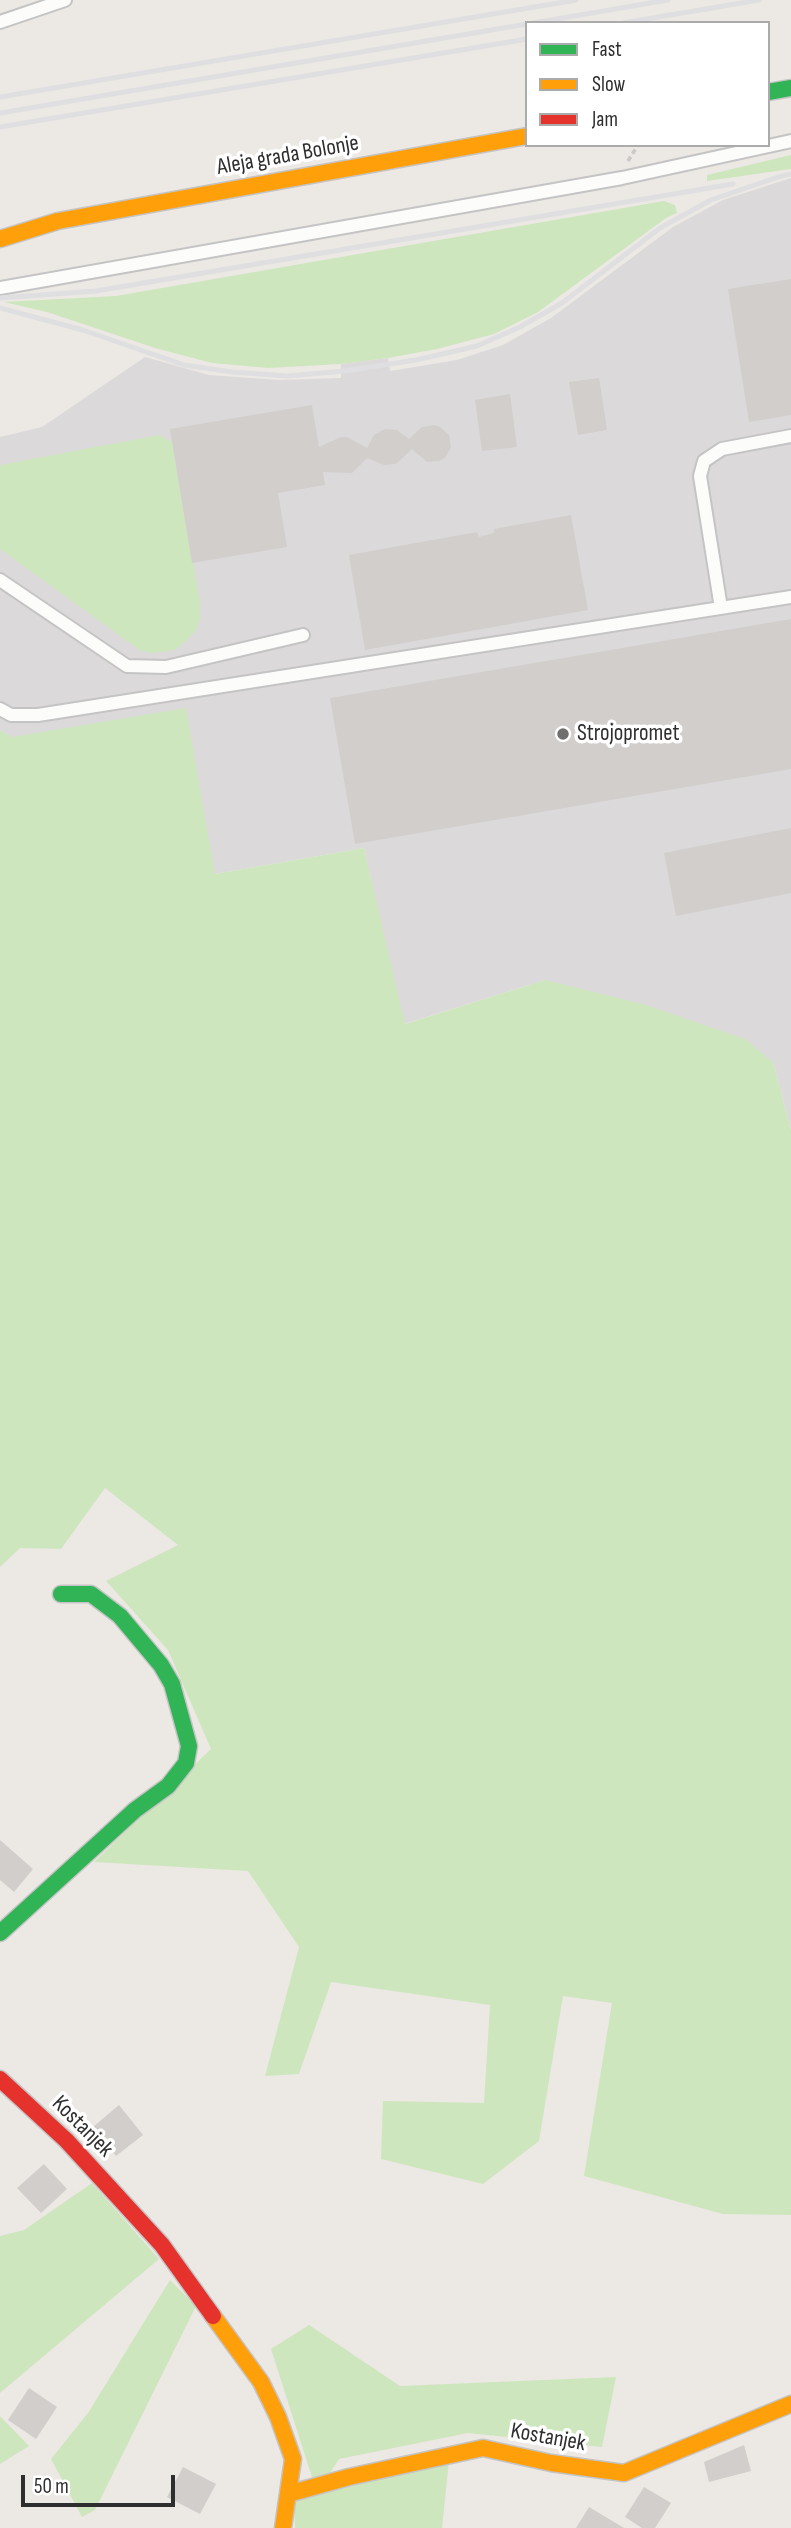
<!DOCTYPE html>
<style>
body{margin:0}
#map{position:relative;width:791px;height:2528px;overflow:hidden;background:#ece8e4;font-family:"Sofia Sans Condensed",sans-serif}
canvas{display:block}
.legend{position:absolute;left:525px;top:21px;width:245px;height:126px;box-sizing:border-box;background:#fff;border:2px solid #ababab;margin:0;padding:9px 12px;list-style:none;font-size:21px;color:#2e2e2e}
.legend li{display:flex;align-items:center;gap:14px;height:35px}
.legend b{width:35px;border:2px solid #ababab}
.scale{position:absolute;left:21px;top:2475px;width:154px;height:32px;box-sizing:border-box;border:4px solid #2e2e2e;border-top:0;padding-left:9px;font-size:21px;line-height:24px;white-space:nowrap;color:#2e2e2e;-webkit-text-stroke:5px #fff;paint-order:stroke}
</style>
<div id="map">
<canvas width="791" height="2528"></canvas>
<ul class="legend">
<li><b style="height:9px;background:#30b455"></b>Fast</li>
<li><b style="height:9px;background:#ff9f0a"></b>Slow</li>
<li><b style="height:9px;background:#e5322d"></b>Jam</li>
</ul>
<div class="scale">50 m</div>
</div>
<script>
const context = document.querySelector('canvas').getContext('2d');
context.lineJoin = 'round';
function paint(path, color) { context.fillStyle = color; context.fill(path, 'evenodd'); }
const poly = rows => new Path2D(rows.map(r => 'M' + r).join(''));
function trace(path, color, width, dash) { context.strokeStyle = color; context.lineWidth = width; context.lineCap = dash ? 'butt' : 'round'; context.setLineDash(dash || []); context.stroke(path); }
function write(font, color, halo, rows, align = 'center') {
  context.font = font + ' "Sofia Sans Condensed",sans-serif'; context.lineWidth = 7; context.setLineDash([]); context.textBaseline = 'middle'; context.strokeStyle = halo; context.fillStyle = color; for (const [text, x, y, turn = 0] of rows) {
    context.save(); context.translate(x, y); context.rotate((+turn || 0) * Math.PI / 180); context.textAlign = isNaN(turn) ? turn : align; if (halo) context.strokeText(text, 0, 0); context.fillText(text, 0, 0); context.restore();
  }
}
paint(poly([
 [791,178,791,1130,773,1062,545,980,404,1024,364,848,215,874,0,730,0,437,42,427,145,357,209,375,279,380,341,378,341,364,388,358,390,371,457,360,503,345,551,318,673,227,723,200]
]), '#dcd9db');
paint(poly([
 [791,155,791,169,707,181,707,175],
 [664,201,675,205,677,213,666,218,538,312,494,334,437,349,388,358,341,364,268,368,212,363,155,348,47,312,4,302,116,296],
 [159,435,172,442,200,602,200,618,197,629,186,641,175,650,153,653,141,651,0,549,0,465],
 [186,708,215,874,364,848,405,1024,545,980,646,1005,745,1039,773,1062,791,1130,791,2215,723,2214,584,2176,612,2003,563,1996,539,2141,483,2184,381,2159,383,2101,484,2103,490,2005,331,1982,299,2074,265,2076,299,1947,248,1871,94,1862,211,1749,168,1650,106,1581,178,1545,105,1488,61,1549,20,1548,0,1567,0,730,12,737],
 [92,2183,159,2259,0,2393,0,2236,24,2230],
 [170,2280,196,2306,95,2510,82,2517,51,2459,88,2413],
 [309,2325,400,2386,616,2377,602,2447,468,2433,339,2459,317,2493,271,2349],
 [0,2416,29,2446,0,2464],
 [449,2461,442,2528,295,2528,294,2501]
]), '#cee6be');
paint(poly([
 [791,279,791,415,749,422,728,289],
 [599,378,607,430,578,435,569,382],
 [510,394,517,447,482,451,475,400],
 [312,405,319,447,341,437,347,437,367,448,374,435,385,429,397,430,409,439,422,427,434,425,440,427,449,435,451,447,445,458,439,461,427,462,412,449,396,464,384,465,367,458,352,473,323,472,325,485,278,493,287,547,192,563,170,429],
 [571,515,588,610,365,650,349,555,477,532,479,537,494,533,494,529],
 [791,619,791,769,355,844,330,698],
 [791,828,791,893,676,916,664,853],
 [0,1840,33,1869,14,1892,0,1880],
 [119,2105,143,2135,116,2156,93,2127],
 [44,2164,67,2189,41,2213,17,2188],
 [29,2388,57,2407,36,2439,8,2420],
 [744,2445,751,2471,709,2482,704,2462],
 [183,2467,216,2484,200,2514,167,2497],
 [644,2487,671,2503,655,2528,642,2528,625,2517],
 [589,2507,624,2528,576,2528]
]), '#d1cecb');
const lane = poly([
 [0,22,65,0],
 [0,288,622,178,791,141],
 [0,580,127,666,166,667,303,635],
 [721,608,700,476,704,461,722,449,791,436],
 [0,709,11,715,38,715,791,597]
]);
const fast = poly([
 [768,92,791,88],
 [0,1933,135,1810,168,1786,186,1763,189,1746,172,1684,161,1665,120,1616,91,1594,61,1594]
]);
const slow = poly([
 [0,239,58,221,527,136],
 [213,2316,261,2382,278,2417,293,2459,283,2528],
 [288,2494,349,2477,483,2448,551,2463,624,2473,791,2404]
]);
const jam = poly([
 [0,2079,66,2140,162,2245,213,2316]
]);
trace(lane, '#c5c4c5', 16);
trace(fast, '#c5c4c5', 19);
trace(slow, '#c5c4c5', 19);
trace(jam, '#c5c4c5', 19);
trace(poly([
 [628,161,638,145]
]), '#c9c9c8', 3.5, [5, 3.5]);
trace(lane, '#fcfcfb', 12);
trace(fast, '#30b455', 16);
trace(slow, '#ff9f0a', 16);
trace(jam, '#e5322d', 16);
trace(poly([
 [533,23,668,0],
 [623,23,759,0],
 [0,97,576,0],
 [0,113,527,24],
 [0,127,527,39],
 [0,298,96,291,733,184],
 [0,308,83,330,184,365,232,372,287,376,345,371,416,360,477,346,520,327,562,303,660,228,711,200,778,177,791,174]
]), '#dfdfe1', 5);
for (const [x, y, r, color] of [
 [563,734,7,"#706f6e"]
]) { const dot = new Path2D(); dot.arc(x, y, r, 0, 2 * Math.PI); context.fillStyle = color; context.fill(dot); trace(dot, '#fff', 2.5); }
write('23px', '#2e2e2e', '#fff', [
 ["Aleja grada Bolonje",288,156,-10],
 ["Kostanjek",82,2127,45],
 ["Kostanjek",548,2438,10]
]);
write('23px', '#2e2e2e', '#fff', [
 ["Strojopromet",577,734]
], 'left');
</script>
